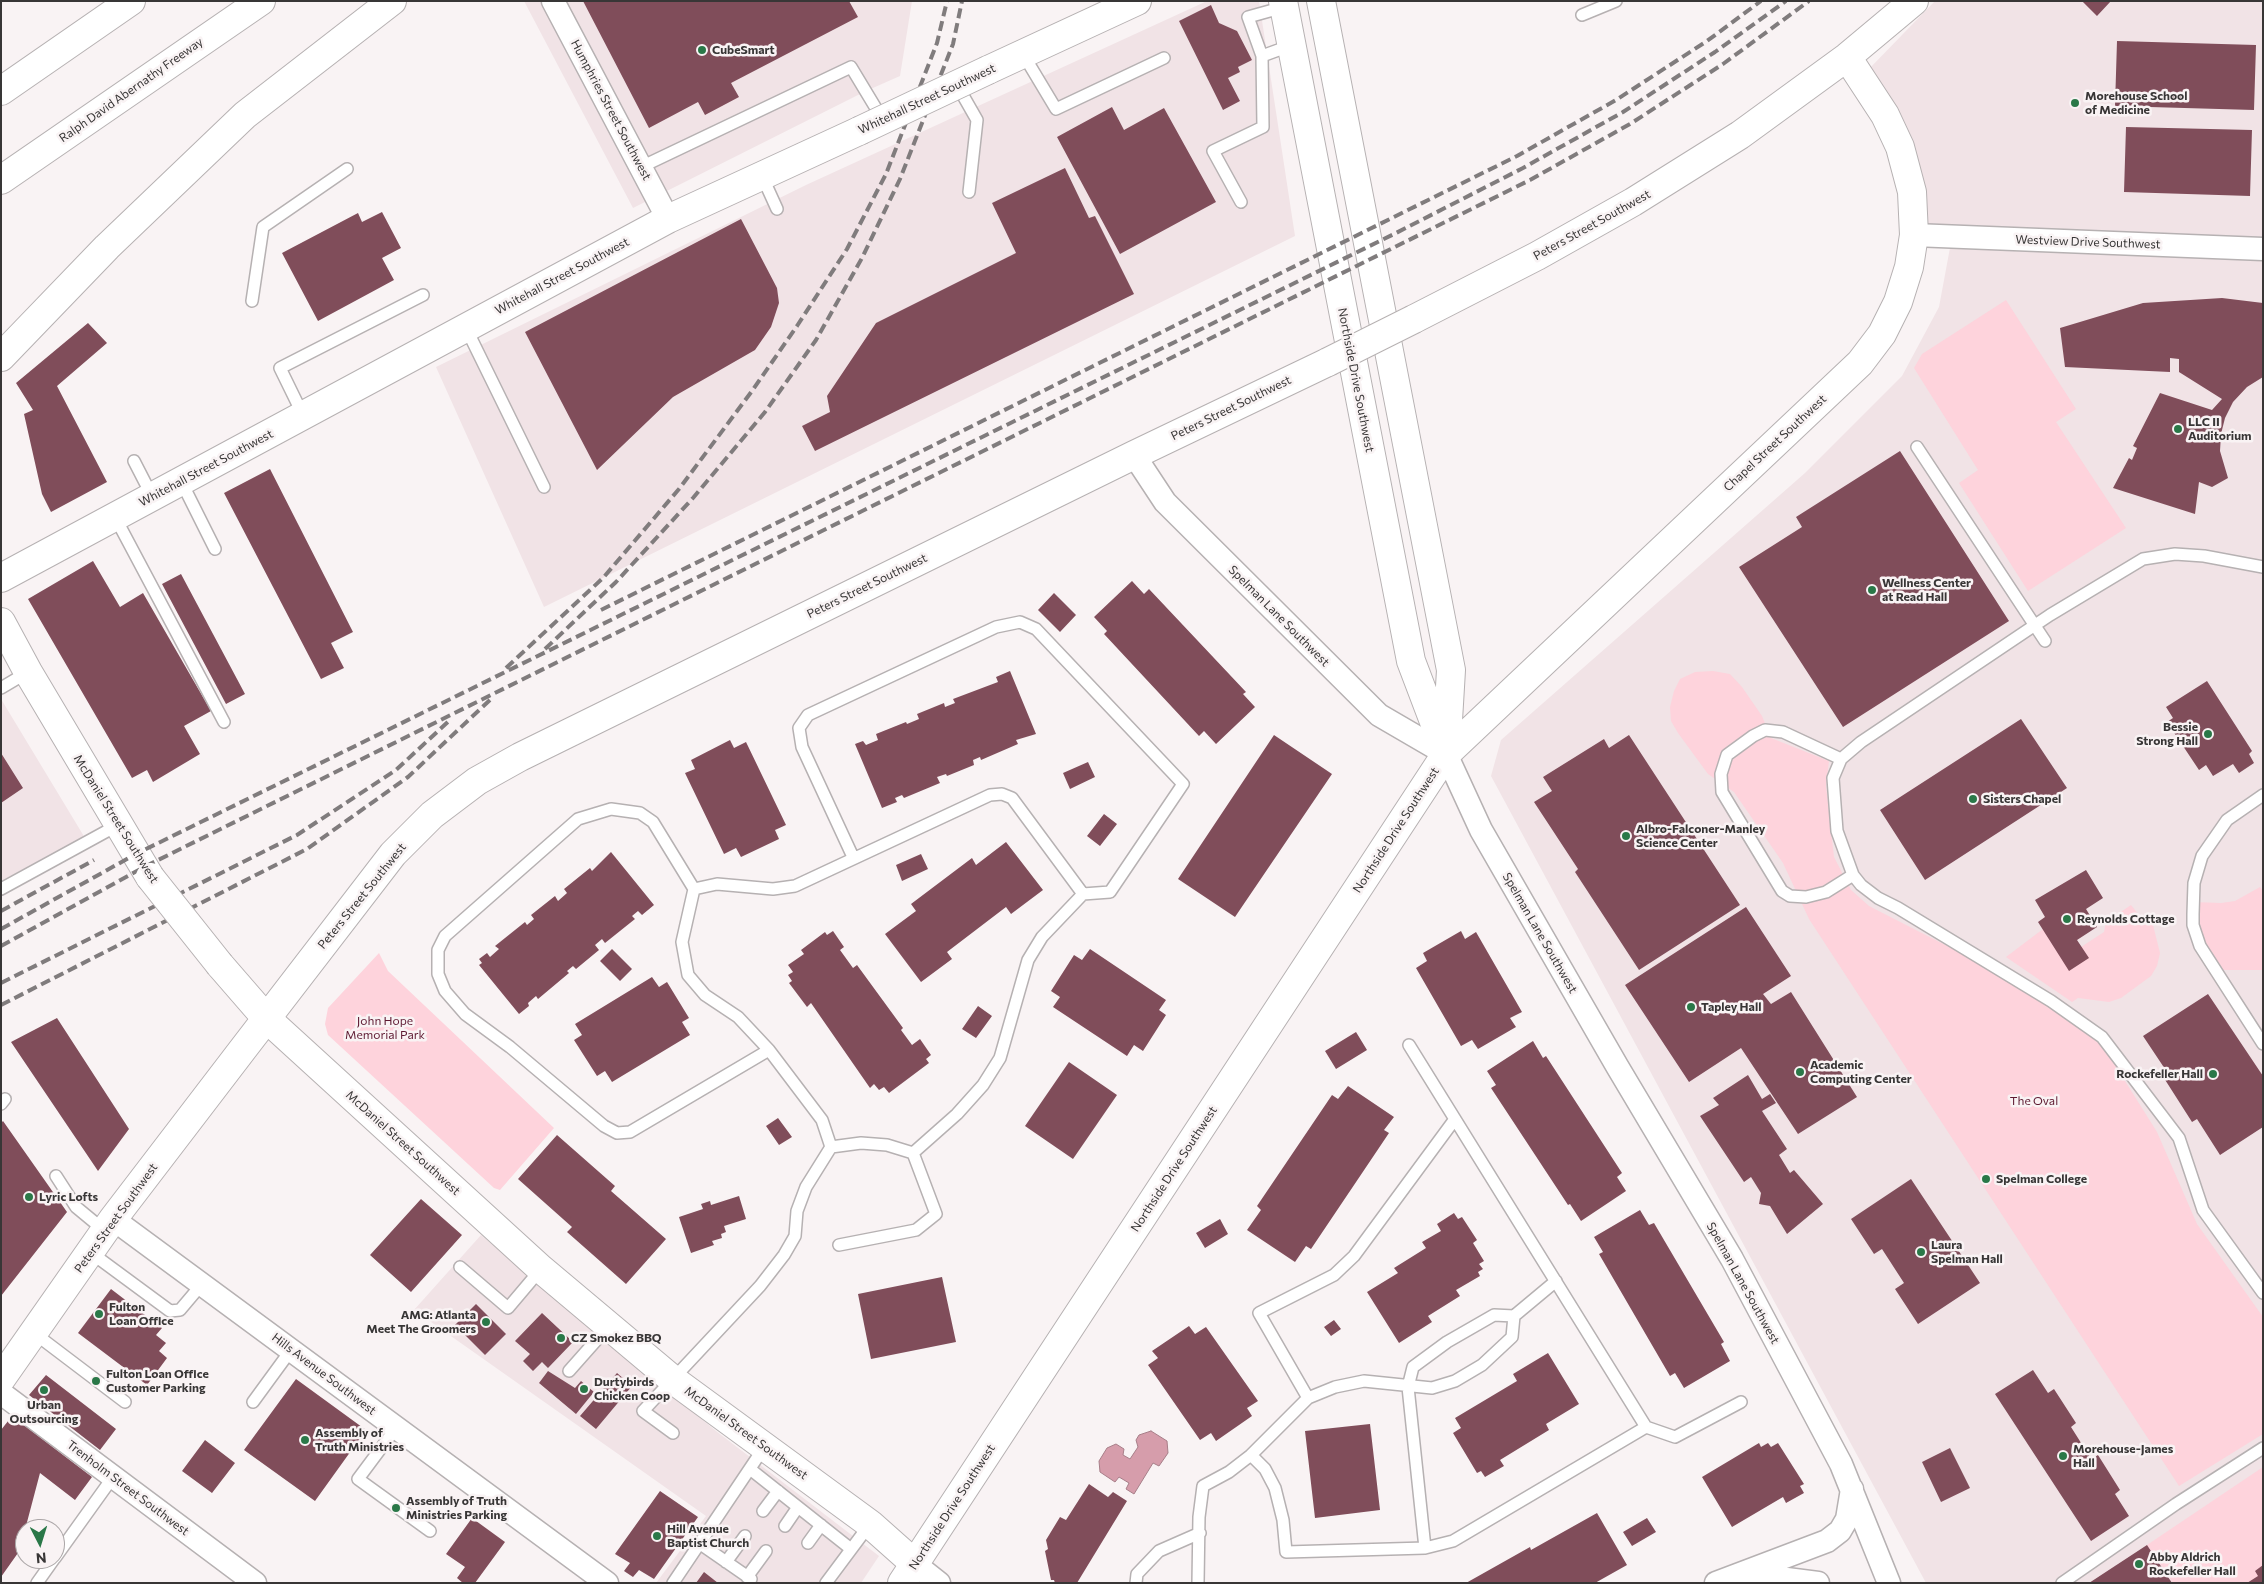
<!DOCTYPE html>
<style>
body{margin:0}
#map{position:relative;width:2264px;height:1584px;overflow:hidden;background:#f9f3f4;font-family:Commissioner,sans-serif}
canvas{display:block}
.frame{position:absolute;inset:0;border:2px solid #383636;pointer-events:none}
.north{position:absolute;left:15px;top:1519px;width:50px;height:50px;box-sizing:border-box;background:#f9f3f4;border:1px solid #aca7a8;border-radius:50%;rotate:175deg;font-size:14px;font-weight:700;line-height:20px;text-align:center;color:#383636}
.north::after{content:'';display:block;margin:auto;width:18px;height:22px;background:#2a7848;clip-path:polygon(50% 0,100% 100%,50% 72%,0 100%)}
</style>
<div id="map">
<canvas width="2264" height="1584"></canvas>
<div class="frame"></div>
<div class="north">N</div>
</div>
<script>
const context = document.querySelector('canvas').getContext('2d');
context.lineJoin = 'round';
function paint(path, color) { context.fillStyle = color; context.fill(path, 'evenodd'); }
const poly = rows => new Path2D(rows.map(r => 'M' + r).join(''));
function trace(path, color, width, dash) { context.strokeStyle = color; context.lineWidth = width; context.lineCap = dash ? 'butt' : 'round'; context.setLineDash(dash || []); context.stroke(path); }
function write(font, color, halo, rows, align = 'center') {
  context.font = font + ' Commissioner,sans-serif'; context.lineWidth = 5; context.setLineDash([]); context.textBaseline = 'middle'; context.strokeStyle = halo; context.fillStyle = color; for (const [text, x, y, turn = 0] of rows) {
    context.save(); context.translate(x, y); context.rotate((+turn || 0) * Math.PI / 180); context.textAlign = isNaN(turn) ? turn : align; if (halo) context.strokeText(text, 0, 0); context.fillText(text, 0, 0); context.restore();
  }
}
paint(poly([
 [524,1,912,1,900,76,866,91,633,208],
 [1207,1,1259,1,1295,236,544,607,436,367,806,185],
 [1935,1,2263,1,2263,247,1921,229,1868,70],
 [1952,237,2263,250,2263,1583,1926,1583,1491,776,1501,740,1805,473,1902,376,1939,307],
 [1,699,85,838,1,881],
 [481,1235,716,1431,879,1556,861,1583,656,1583,706,1516,414,1310]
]), '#f1e3e6');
paint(poly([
 [2006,300,2076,409,2056,422,2126,528,2028,591,1959,483,1978,470,1914,368,1922,354],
 [1713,671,1730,674,1742,687,1762,716,1771,738,1829,761,1826,786,1834,857,1851,890,1869,906,2000,973,2098,1038,2157,1132,2197,1224,2263,1317,2263,1434,2179,1486,1809,919,1783,863,1734,792,1708,774,1678,733,1671,721,1670,707,1674,691,1680,679,1695,672],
 [2260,887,2263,891,2263,970,2215,970,2193,914,2193,902,2221,903,2235,901],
 [2131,905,2142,919,2153,925,2160,953,2157,966,2151,976,2121,998,2109,1002,2078,998,2072,1002,2006,957,2043,929,2081,947,2104,932,2106,922],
 [379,953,388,971,554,1128,500,1190,494,1188,328,1035,325,1024,328,1008],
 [2263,1467,2263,1583,2173,1583,2147,1545]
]), '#fed3dc');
const water = poly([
 [1151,1431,1167,1441,1168,1453,1159,1466,1153,1463,1134,1494,1126,1489,1129,1483,1119,1477,1115,1482,1100,1472,1099,1461,1107,1448,1116,1444,1124,1449,1123,1455,1130,1459,1138,1447,1136,1440,1139,1435,1151,1431]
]);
paint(water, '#d69dab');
trace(water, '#a77e88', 1);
paint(poly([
 [583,1,849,1,858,17,731,83,739,97,705,115,698,102,649,128],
 [2082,1,2111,1,2097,16],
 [1211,5,1219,23,1237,31,1252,60,1238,67,1240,72,1228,78,1240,101,1223,110,1179,21],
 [2117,41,2256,45,2254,110,2115,106],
 [1112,107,1124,130,1164,108,1216,202,1120,254,1057,137],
 [2126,127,2252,130,2250,196,2124,192],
 [1065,168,1089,218,1095,216,1134,294,815,451,802,426,830,412,827,396,876,323,1016,253,992,203],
 [382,212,401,248,382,258,394,280,318,321,282,253,358,213,362,222],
 [741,219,777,288,779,303,771,327,755,350,673,397,597,470,525,332],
 [2222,298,2263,303,2263,377,2247,387,2233,402,2225,418,2221,434,2220,451,2228,478,2212,487,2199,482,2195,514,2113,488,2129,458,2132,460,2137,448,2133,446,2160,393,2212,410,2222,399,2179,372,2179,359,2170,358,2170,372,2065,367,2060,328,2143,303],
 [88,323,107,343,57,386,107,482,51,512,42,494,24,414,33,410,16,383],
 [1900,451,2009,621,1843,727,1739,567,1802,527,1796,517],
 [270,469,353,632,331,643,344,668,321,679,224,493],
 [93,561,120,607,143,593,211,711,184,726,200,754,153,782,147,770,132,778,28,599],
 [181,574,245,694,226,704,162,584],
 [1132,581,1144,594,1149,589,1246,692,1243,694,1255,707,1216,744,1204,731,1199,736,1104,634,1107,631,1094,617],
 [1054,593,1076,615,1060,632,1038,610],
 [1010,671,1036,734,1016,740,1018,744,981,760,980,757,973,760,974,765,947,776,946,774,937,777,940,783,904,798,902,795,895,798,897,802,882,808,855,744,863,741,866,745,878,740,876,734,906,722,907,724,919,719,917,714,944,703,945,707,955,703,953,699,998,682,996,677],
 [2207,681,2252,751,2249,754,2254,763,2239,773,2233,764,2213,776,2206,765,2199,770,2167,722,2173,718,2166,707],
 [2021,719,2067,788,1925,880,1880,810],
 [1274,735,1332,774,1235,917,1178,879],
 [1629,735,1740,905,1639,970,1575,872,1578,869,1534,802,1552,791,1543,777,1604,739,1609,748],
 [730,740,734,748,746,742,786,825,775,830,779,839,741,857,736,848,724,854,685,773,695,769,691,760],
 [1,753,23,788,1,803],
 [1088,762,1095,777,1070,789,1063,773],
 [1104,814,1117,824,1100,846,1087,836],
 [1006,842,1043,890,1011,914,1006,907,947,952,952,959,921,982,885,934,916,911,911,904,972,858,976,865],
 [611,852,654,905,642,915,638,911,632,916,635,919,605,943,602,939,595,945,599,950,576,969,573,966,567,971,569,973,538,999,536,996,528,1003,529,1006,519,1014,479,965,482,963,479,959,487,953,490,957,499,949,495,946,525,922,527,925,534,919,531,915,555,896,558,901,567,893,564,889,590,868,592,871],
 [921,854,928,869,902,881,896,865],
 [2086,870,2103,898,2086,909,2097,927,2077,940,2089,958,2069,971,2038,922,2045,917,2035,900],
 [1746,907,1791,976,1763,994,1771,1004,1791,992,1857,1097,1798,1134,1741,1048,1689,1082,1625,985],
 [833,931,844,947,840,950,853,968,857,965,903,1028,901,1030,912,1045,920,1039,931,1055,926,1059,929,1063,889,1093,884,1087,879,1090,874,1084,870,1088,811,1003,807,1007,789,983,792,981,788,975,793,972,788,965,804,954,801,950,825,932,827,935],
 [1461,931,1465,939,1476,932,1522,1012,1510,1018,1516,1027,1478,1049,1472,1040,1461,1046,1416,968,1427,961,1423,953],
 [612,949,632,969,620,981,600,961],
 [1090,949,1166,1000,1159,1010,1166,1015,1143,1051,1134,1045,1127,1056,1053,1007,1060,997,1051,991,1074,955,1082,960],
 [652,977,659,987,667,982,689,1018,682,1022,690,1035,612,1082,605,1071,597,1076,574,1040,582,1035,575,1024],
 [2208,994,2263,1076,2263,1127,2220,1155,2197,1119,2192,1122,2162,1075,2167,1072,2143,1036],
 [978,1006,992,1016,976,1038,962,1029],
 [57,1018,129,1129,98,1171,11,1042],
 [1356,1032,1367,1050,1336,1069,1325,1051],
 [1533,1041,1543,1058,1546,1056,1622,1173,1617,1177,1626,1191,1581,1221,1570,1204,1568,1205,1491,1088,1496,1085,1487,1071],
 [1069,1062,1117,1095,1073,1159,1025,1126],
 [1748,1075,1762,1099,1770,1094,1776,1103,1762,1111,1787,1149,1779,1155,1790,1173,1794,1170,1823,1204,1787,1234,1770,1206,1759,1204,1761,1193,1751,1177,1744,1182,1700,1116,1719,1105,1713,1098],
 [1348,1086,1394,1117,1384,1130,1389,1133,1311,1249,1306,1246,1295,1262,1247,1230,1261,1210,1257,1206,1332,1095,1338,1099],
 [778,1118,792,1137,779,1145,766,1126],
 [3,1121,67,1212,1,1296,1,1123],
 [557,1135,615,1186,611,1191,666,1239,626,1284,567,1232,572,1227,518,1179],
 [1911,1179,1980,1283,1918,1324,1895,1289,1904,1283,1882,1249,1874,1254,1851,1219],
 [739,1196,746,1219,724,1226,726,1232,721,1234,722,1238,712,1241,714,1245,691,1253,679,1217,703,1209,701,1204,710,1201,711,1205],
 [421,1199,462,1235,411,1292,370,1255],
 [1640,1210,1649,1225,1654,1223,1724,1342,1721,1344,1730,1361,1684,1388,1675,1373,1670,1376,1599,1254,1603,1252,1594,1237],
 [1454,1213,1458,1219,1462,1217,1477,1240,1473,1243,1484,1261,1479,1264,1483,1269,1478,1272,1480,1276,1456,1290,1460,1296,1428,1316,1432,1322,1399,1343,1367,1292,1398,1273,1394,1268,1426,1248,1422,1242,1441,1231,1437,1224],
 [1220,1219,1228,1234,1205,1248,1196,1233],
 [942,1277,956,1342,871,1359,858,1294],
 [111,1289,162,1328,156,1335,166,1343,159,1351,167,1358,147,1385,78,1333],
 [476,1304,506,1334,485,1355,455,1325],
 [542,1313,573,1342,548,1368,542,1362,533,1371,523,1361,530,1354,515,1341],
 [1334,1320,1341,1329,1331,1336,1324,1327],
 [1189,1326,1195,1334,1206,1327,1258,1401,1247,1408,1252,1416,1216,1441,1211,1433,1200,1440,1148,1365,1158,1358,1152,1351],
 [1548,1353,1579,1404,1546,1424,1549,1430,1500,1460,1504,1466,1485,1477,1481,1471,1477,1473,1453,1433,1461,1428,1455,1418,1517,1381,1513,1374],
 [2033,1370,2048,1393,2054,1389,2076,1423,2071,1427,2090,1457,2092,1459,2098,1455,2120,1490,2115,1494,2129,1516,2091,1541,1995,1394],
 [548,1371,575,1388,581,1381,594,1392,576,1414,539,1383],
 [617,1373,632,1386,596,1429,580,1416],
 [46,1375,116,1429,100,1450,29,1395],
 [296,1379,366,1430,315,1501,244,1450],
 [12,1416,92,1477,75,1500,40,1473,26,1526,30,1529,25,1529,25,1543,1,1577,1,1430],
 [1370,1424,1380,1510,1315,1518,1305,1431],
 [205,1440,235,1463,212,1493,182,1471],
 [1759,1443,1761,1447,1768,1443,1771,1447,1778,1443,1804,1484,1800,1486,1804,1493,1786,1503,1783,1497,1732,1527,1702,1477],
 [1950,1448,1970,1488,1941,1502,1922,1462],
 [1089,1484,1108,1497,1113,1492,1127,1501,1077,1583,1055,1583,1054,1580,1051,1580,1045,1551,1048,1549,1046,1540,1060,1517,1066,1520],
 [660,1491,698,1517,654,1579,639,1570,633,1577,624,1571,630,1563,615,1554],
 [1597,1513,1627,1565,1595,1583,1466,1583,1530,1547,1531,1550],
 [472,1518,505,1542,475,1583,463,1583,457,1578,465,1567,446,1554],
 [1647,1518,1656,1532,1632,1546,1623,1532],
 [2147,1545,2172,1583,2089,1583],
 [2263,1565,2263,1583,2247,1583,2258,1576,2255,1571],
 [704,1572,718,1583,696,1583]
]), '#804d5a');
const lane = poly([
 [1582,15,1616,1],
 [1023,54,1056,109,1164,58],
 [1262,56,1248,17,1284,7],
 [957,85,977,120,969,192],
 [641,167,851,67,883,120],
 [762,176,777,209],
 [1241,202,1213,151,1263,127,1262,56,1292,45],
 [252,301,263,227,347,169],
 [466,328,544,487],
 [303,415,280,368,423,295],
 [1917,447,2045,641],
 [134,461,152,496],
 [181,481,215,549],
 [115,517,224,722],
 [2263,567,2204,556,2175,554,2143,559,2050,615,1861,742,1841,759,1833,778,1837,831,1853,875,1861,885,1878,898,1898,908,2051,1001,2102,1037,2179,1138,2203,1210,2263,1293],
 [1,688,28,672],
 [1841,759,1783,732,1765,730,1753,736,1727,755,1721,774,1722,792,1782,891,1790,896,1806,897,1826,892,1853,875],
 [2263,795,2227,820,2202,856,2194,883,2193,914,2193,925,2200,946,2263,1044],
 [853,857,802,747,799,728,808,715,996,627,1020,622,1036,629,1183,784,1110,892,1083,894,1042,937,1028,960,1000,1058,983,1085,957,1114,913,1153],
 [1,889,118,825],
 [694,889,717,884,773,889,795,886,990,795,1002,794,1012,798,1083,894],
 [1409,1045,1646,1427,1675,1437,1741,1402],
 [769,1050,630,1132,617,1133,604,1126,510,1047,465,1014,445,991,438,974,438,950,445,936,578,819,611,809,640,813,653,822,694,889,682,942,688,975,705,995,738,1017,769,1050,822,1120,831,1147],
 [1,1104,5,1099],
 [56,1176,76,1207,105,1231],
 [90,1252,170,1311,180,1310,202,1284],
 [460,1267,508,1308,541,1269],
 [34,1333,125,1402],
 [569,1371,608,1327],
 [1308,1398,1259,1313,1334,1275,1354,1256,1455,1119],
 [253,1402,291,1350],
 [396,1428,358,1479,430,1531],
 [673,1433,643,1411,760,1286,784,1255,795,1236,797,1211,806,1187,831,1147,861,1143,887,1145,913,1153,936,1214,916,1230,839,1245],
 [1251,1455,1265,1469,1275,1488,1283,1520,1286,1552,1425,1548,1453,1541,1646,1427],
 [750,1469,851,1549],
 [763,1511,778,1491],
 [785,1526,798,1507],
 [699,1543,751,1579],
 [808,1543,821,1525],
 [1425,1548,1408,1387,1413,1367,1447,1342,1494,1315,1514,1316],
 [55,1558,113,1477],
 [726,1562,745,1536],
 [747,1577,766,1551],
 [37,1583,54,1559],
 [673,1583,765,1446],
 [826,1583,870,1524],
 [1136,1583,1137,1574,1159,1551,1200,1533],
 [1198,1583,1199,1517,1203,1486,1229,1472,1251,1455,1308,1398,1335,1387,1364,1381,1432,1388,1455,1381,1482,1365,1512,1337,1514,1316,1556,1281],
 [2062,1583,2176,1504,2263,1448]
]);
const street = poly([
 [553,1,668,219],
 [1914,235,2263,249],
 [1134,455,1165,502,1379,715,1446,754,1481,830,1617,1066,1732,1259,1841,1464,1889,1583],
 [113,1219,607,1583],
 [1,1393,255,1583],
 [915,1564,939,1583],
 [1747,1580,1779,1578,1818,1583],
 [1716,1583,1827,1541,1840,1531,1847,1519,1852,1489]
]);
const secondary = poly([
 [988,70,1137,1],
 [1,578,668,219,859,131],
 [1,622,28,672,150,877],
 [220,965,266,1018,541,1269,672,1379,870,1524,915,1564]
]);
const primary = poly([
 [1283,1,1411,661,1444,748],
 [1414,319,1537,256,1633,202,1740,135,1847,57,1914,1],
 [1446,754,1860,363,1882,334,1898,302,1909,267,1914,235,1912,192,1900,147,1885,115,1847,57],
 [1,1379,113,1219,243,1049,393,854,432,815,477,781,520,757,1134,455,1328,362],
 [902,1583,1446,754,1451,670,1321,1]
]);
const highway = poly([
 [1,91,131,1],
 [1,180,261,1],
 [1,357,107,247,245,115,392,1]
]);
trace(lane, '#b6b1b2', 14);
trace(street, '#b6b1b2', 25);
trace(secondary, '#b6b1b2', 30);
trace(primary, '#b6b1b2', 30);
trace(highway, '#b6b1b2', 30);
trace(lane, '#fff', 11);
trace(street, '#fff', 22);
trace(secondary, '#fff', 28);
trace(primary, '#fff', 28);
trace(highway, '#fff', 28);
trace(poly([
 [601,610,1517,156,1616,100,1707,41,1761,1],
 [545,649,616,582,693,498,765,412,816,340,862,258,900,179,953,44,962,1],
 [506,668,603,578,679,489,752,391,797,326,847,249,886,174,937,43,947,1],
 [1,911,94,860],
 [1,929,136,854,1396,233,1523,168,1623,112,1715,52,1786,1],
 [1,946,144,867,1530,180,1630,124,1723,64,1809,1],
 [1,983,297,835,396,770,451,719],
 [1,1005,307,849,408,777,492,698]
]), '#807c7d', 4, [10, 5]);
const secondaryBridge = poly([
 [859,131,988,70],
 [150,877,220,965]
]);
const primaryBridge = poly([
 [1328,362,1414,319]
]);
trace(secondaryBridge, '#b6b1b2', 30, []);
trace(primaryBridge, '#b6b1b2', 30, []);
trace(secondaryBridge, '#fff', 28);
trace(primaryBridge, '#fff', 28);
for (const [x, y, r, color] of [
 [702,50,5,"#2a7848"],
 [2075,103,5,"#2a7848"],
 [2178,429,5,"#2a7848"],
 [1872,590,5,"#2a7848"],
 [2208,734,5,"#2a7848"],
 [1973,799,5,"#2a7848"],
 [1626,836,5,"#2a7848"],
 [2067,919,5,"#2a7848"],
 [1691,1007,5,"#2a7848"],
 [1800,1072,5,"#2a7848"],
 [2213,1074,5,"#2a7848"],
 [1986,1179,5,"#2a7848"],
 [29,1197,5,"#2a7848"],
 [1921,1252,5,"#2a7848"],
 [99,1314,5,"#2a7848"],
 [486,1322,5,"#2a7848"],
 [561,1338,5,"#2a7848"],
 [96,1381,5,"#2a7848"],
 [584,1389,5,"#2a7848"],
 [44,1390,5,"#2a7848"],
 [305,1440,5,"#2a7848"],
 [2063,1456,5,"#2a7848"],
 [396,1508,5,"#2a7848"],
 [657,1536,5,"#2a7848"],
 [2139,1564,5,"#2a7848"]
]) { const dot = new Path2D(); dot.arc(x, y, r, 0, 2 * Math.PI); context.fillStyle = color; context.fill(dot); trace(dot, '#f9f3f4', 2); }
write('bold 12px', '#383636', '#f9f3f4', [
 ["CubeSmart",712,50],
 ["Morehouse School",2085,96],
 ["of Medicine",2085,110],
 ["LLC II",2188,422],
 ["Auditorium",2188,436],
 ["Wellness Center",1882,583],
 ["at Read Hall",1882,597],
 ["Bessie",2198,727,"right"],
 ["Strong Hall",2198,741,"right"],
 ["Sisters Chapel",1983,799],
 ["Albro-Falconer-Manley",1636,829],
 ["Science Center",1636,843],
 ["Reynolds Cottage",2077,919],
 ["Tapley Hall",1701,1007],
 ["Academic",1810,1065],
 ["Computing Center",1810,1079],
 ["Rockefeller Hall",2203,1074,"right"],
 ["Spelman College",1996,1179],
 ["Lyric Lofts",39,1197],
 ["Laura",1931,1245],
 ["Spelman Hall",1931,1259],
 ["Fulton",109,1307],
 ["Loan Office",109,1321],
 ["AMG: Atlanta",476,1315,"right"],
 ["Meet The Groomers",476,1329,"right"],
 ["CZ Smokez BBQ",571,1338],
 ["Fulton Loan Office",106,1374],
 ["Customer Parking",106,1388],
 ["Durtybirds",594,1382],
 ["Chicken Coop",594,1396],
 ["Urban",44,1405,"center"],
 ["Outsourcing",44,1419,"center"],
 ["Assembly of",315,1433],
 ["Truth Ministries",315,1447],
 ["Morehouse-James",2073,1449],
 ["Hall",2073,1463],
 ["Assembly of Truth",406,1501],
 ["Ministries Parking",406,1515],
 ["Hill Avenue",667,1529],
 ["Baptist Church",667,1543],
 ["Abby Aldrich",2149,1557],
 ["Rockefeller Hall",2149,1571]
], 'left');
write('12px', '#383636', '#f9f3f4', [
 ["Ralph David Abernathy Freeway",131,90,-35],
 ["Whitehall Street Southwest",927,99,-25],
 ["Humphries Street Southwest",611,110,62],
 ["Peters Street Southwest",1592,225,-29],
 ["Westview Drive Southwest",2088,242,2],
 ["Whitehall Street Southwest",562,276,-28],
 ["Northside Drive Southwest",1356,380,79],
 ["Peters Street Southwest",1231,408,-26],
 ["Chapel Street Southwest",1775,443,-43],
 ["Whitehall Street Southwest",206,468,-28],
 ["Peters Street Southwest",867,586,-26],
 ["Spelman Lane Southwest",1279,616,45],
 ["McDaniel Street Southwest",116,819,58],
 ["Northside Drive Southwest",1396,830,-57],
 ["Peters Street Southwest",362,896,-51],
 ["Spelman Lane Southwest",1540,933,60],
 ["McDaniel Street Southwest",403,1143,42],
 ["Northside Drive Southwest",1174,1169,-57],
 ["Peters Street Southwest",116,1218,-54],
 ["Spelman Lane Southwest",1743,1283,61],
 ["Hills Avenue Southwest",324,1374,37],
 ["McDaniel Street Southwest",746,1433,36],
 ["Trenholm Street Southwest",128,1488,37],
 ["Northside Drive Southwest",952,1507,-57]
]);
write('12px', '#5d1931', '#f9f3f4', [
 ["John Hope",385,1021],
 ["Memorial Park",385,1035],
 ["The Oval",2034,1101]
]);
</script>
